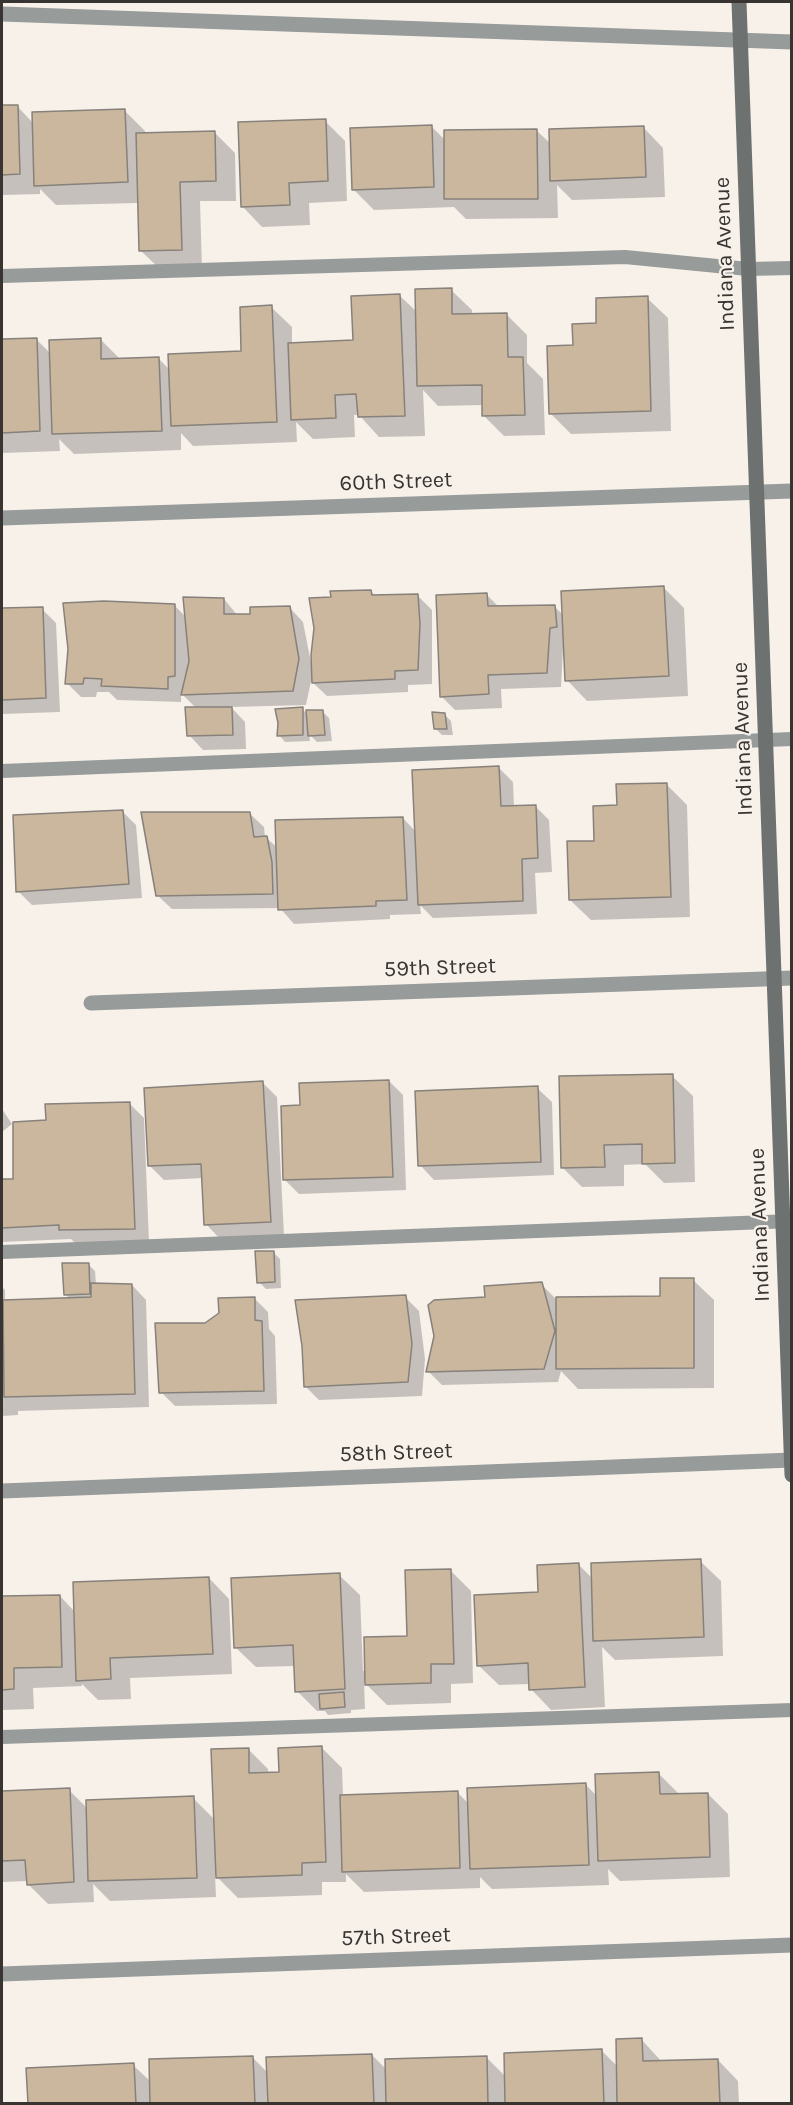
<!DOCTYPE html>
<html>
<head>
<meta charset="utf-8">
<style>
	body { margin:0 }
	#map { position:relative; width:793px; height:2105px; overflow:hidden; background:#f7f1ea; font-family:Karla,sans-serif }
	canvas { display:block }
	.frame { position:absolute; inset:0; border:3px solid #373432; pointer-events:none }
</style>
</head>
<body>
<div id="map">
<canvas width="793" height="2105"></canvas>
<div class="frame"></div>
</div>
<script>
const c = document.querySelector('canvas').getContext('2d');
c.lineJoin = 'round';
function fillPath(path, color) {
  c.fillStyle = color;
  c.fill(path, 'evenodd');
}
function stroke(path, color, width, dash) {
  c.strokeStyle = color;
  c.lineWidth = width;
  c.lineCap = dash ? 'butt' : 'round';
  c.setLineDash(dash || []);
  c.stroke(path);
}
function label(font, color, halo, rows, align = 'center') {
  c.font = font + ' Karla,sans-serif';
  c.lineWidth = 4.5;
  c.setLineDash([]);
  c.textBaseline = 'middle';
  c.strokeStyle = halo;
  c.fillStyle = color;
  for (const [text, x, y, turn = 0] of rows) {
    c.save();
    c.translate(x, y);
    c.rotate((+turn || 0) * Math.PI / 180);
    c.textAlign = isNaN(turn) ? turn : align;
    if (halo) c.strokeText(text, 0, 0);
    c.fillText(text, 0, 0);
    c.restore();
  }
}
fillPath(new Path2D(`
	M17,106l16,17 92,-12 20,20v4l70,-2 20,20 1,48h-36l2,69h-41l-21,-20 -1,-47 -83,2 -16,-16v5l-38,1v-88z
	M325,121l20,20 2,60 -38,2 1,22 -48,2 -20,-21z
	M431,126l14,14 92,-9 14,13 92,-17 20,21 2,49 -93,3 -15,-15 1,33 -92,1 -12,-12 -80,3 -20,-20z
	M451,290l21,20v5l34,-1 21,21v28l16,16 2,56 -41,1 -20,-20v-11l-46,1 -15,-16 2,46 -46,1 -20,-22h-5l1,22 -42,2 -17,-17 1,20 -104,4 -12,-13v17l-107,4 -15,-15 1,12 -58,2v-112l34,-2 15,15 49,-15 21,21 38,-1 12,12 72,-19 28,-45 21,20v17l63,-2 45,-46 17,16z
	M647,298l21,20 3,113 -100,3 -21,-21 24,-67 24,-22z
	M663,587l21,21 4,88 -101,5 -20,-21 -2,-31h-2l-2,38 -60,2 1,19 -47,2 -14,-14 46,-101 12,12h56l8,8z
	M371,592l5,5 42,-1 14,14v74l-24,1v7l-81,4 -16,-15 -5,24 -75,2 14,15 1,27 -43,1 -14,-15 7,-27 -15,-15v9l-64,-2 -8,-8h-12l-1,5h-15l-14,-14 107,-78 13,13 37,-19 14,17h14l37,-9 14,15 8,41h2l19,-65z
	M42,609l14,14 4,89 -58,2v-104z
	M302,709l6,6 14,-4 7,7 3,23 -15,1 -8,-8 1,7 -25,1 -6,-7z
	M444,714l7,7 2,14h-11l-7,-7z
	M499,768l14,14 1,25 21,-1 14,14 3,52 -17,1 2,41 -104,4 -13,-13 1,9 -31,1v4l-96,5 -14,-16 -108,1 -15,-14 92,-82 15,14 1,10 12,10 126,-29 13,14z
	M667,785l20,20 3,112 -99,3 -21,-20 26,-58 22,-35z
	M122,811l14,14 6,73 -110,7 -14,-14z
	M672,1076l21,20 2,86 -31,1 -19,-19 -21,1v21l-42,1 -20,-20z
	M389,1081l14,14 3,95 -107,4 -14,-14 16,-73z
	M263,1083l14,14 7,138 -64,4 -14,-15 -3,-46 -39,2 -14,-14z
	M537,1088l15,14 2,73 -120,5 -14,-15z
	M130,1104l14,14 5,124 -74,1 -4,-4 -69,3v-61h13l32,-59z
	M2,1109l10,15 -10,8z
	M273,1252l7,7 1,29 -15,1 -7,-7z
	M88,1264l7,7 1,13 36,1 14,15 3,107 -131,4v4l-16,1v-74l3,3 -1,-18h-2v-40l3,3v11l65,-2 -5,-5z
	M693,1280l21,20v88l-136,1 -17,-18 -3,11 -116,3 -14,-14 113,-87 15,15 105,-1z
	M405,1297l14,14 6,48 -3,37 -103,4 -14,-14 -2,-40z
	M254,1298l14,14 1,17 6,7 2,68 -102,2 -14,-14 44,-68z
	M700,1561l21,20 2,75 -108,4 -13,-13 3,60 -54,3 -20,-21 -1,-5 -31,1 -21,-20 62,-72 38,-29 15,15z
	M451,1571l20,20 2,92 -22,1v19l-64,2 -23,-23 1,27 -14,1v3l-23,2 -3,-4h-8l-20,-20 -2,-25 -39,1 -21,-20 104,-72 21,20 3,76h3l43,-34z
	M209,1578l20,21 3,75 -102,4 1,21 -33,1 -16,-16v2l-49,2 1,21 -32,1v-112l58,-2 15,16z
	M322,1748l20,20 1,28 114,-4 12,12 117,-19 12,12 60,-24 21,21h29l20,20 2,63 -110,4 -12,-12 1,16 -117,4 -12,-12v11l-116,4 -18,-18v8h-24v13l-84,3 -23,-23 1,22 -106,4 -17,-17 1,18 -46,2 -20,-20v-3l-26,1v-90l67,-2 18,18 106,-10 22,22 33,-71 20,20v5l12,-1z
	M642,2040l20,22 56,-2 20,21 1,23h-710l104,-39 18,17 101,-25 16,16 104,-18 15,15 99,-13 20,20 96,-26 16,16z`), '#0003');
const building = new Path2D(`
	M2,105h16l2,69 -18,1z
	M125,109l3,73 -94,4 -2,-74z
	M326,119l2,62 -39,2 1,22 -49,2 -3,-85z
	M432,125l2,62 -82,3 -2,-62z
	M644,126l2,51 -96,4 -1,-52z
	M537,129l1,70h-94v-69z
	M215,131l1,50 -36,1 2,68 -43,1 -3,-118z
	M452,288v26l55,-1 1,44h15l2,58 -43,1v-31l-65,1 -2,-97z
	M400,294l5,122 -47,1 -2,-23 -21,1 1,23 -45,2 -3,-77 65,-3 -2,-44z
	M648,296l3,115 -102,3 -2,-68 26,-1 -1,-21 24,-1v-25z
	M272,305l5,117 -106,4 -3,-72 73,-3 -1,-44z
	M37,338l3,93 -38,2v-94z
	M101,338v21l58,-2 3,74 -110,3 -3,-94z
	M664,586l5,90 -104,5 -4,-90z
	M371,590l1,5 46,-1 2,30 -2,46 -23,1v8l-83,4 -1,-28 3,-27 -5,-30 22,-1 -1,-6z
	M487,593l1,13 67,-1 2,22 -7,1 -3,45 -59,2 1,19 -49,3 -4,-102z
	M183,597l41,1v16h26v-7l40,-1 9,53 -6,32 -112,4 8,-34z
	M104,601l71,3v72l-7,1v12l-67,-3 1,-7 -18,-1 -1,6h-18l3,-35 -5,-46z
	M43,607l3,91 -44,2v-92z
	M185,707h47l1,28 -46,1z
	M303,707v28l-26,1 1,-13 -3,-14z
	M306,710h17l2,25 -17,1z
	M432,712l13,1 2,16h-13z
	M499,766l2,40 35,-1 2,53 -16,1 1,42 -105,4 -6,-135z
	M667,783l4,114 -102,3 -2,-59h27l-1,-35 24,-1 -1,-21z
	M123,810l6,74 -113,8 -3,-77z
	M141,812h109l4,25 13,-1 5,26 1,32 -117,2z
	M403,817l4,83 -31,1v5l-98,4 -3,-90z
	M673,1074l2,89 -33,1v-20l-38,1 1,22 -44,1 -2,-92z
	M389,1080l4,97 -110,3 -2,-74 19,-1 -1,-22z
	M263,1081l8,141 -67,3 -3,-61 -53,2 -4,-78z
	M538,1086l3,76 -123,4 -3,-75z
	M130,1102l5,127 -76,1v-5l-57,3v-49h11v-57l33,-2 -1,-16z
	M255,1251h19l1,31 -18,1z
	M62,1263h27l1,31 -26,1z
	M660,1278h34v90l-138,1v-72l104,-1z
	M542,1282l13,49 -11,38 -118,3 8,-36 -6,-31 6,-5 51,-3 -1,-11z
	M91,1283l41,1 3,110 -131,3 -1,-97 88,-3z
	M406,1295l6,49 -4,38 -104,5 -2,-41 -7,-46z
	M255,1297v23l7,1 2,70 -105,2 -4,-70h50l14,-10 -1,-15z
	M701,1559l3,78 -111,4 -2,-78z
	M579,1563l6,124 -56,3 -1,-27 -51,3 -3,-71 64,-3 -1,-27z
	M451,1569l3,95h-23v19l-66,2 -1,-48 43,-1 -2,-66z
	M340,1573l5,116 -50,3 -2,-47 -59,3 -3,-70z
	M209,1577l4,77 -103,4 1,21 -35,2 -3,-99z
	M60,1595l2,72 -48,1v21l-12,1v-94z
	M344,1692l1,15 -25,2 -1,-15z
	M322,1746l4,116 -24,1v12l-86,3 -5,-129 38,-1v25l30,-1 -1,-24z
	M659,1772l1,22 48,-1 2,64 -112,4 -3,-87z
	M586,1783l3,82 -119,4 -3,-81z
	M70,1788l4,94 -47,3 -2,-25 -23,1v-70z
	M458,1791l2,77 -118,4 -2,-77z
	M194,1796l3,82 -109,3 -2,-81z
	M642,2038l1,23 75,-2 2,45h-103l-1,-65z
	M602,2049l2,55h-99l-1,-51z
	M372,2054l2,50h-106l-2,-47z
	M253,2056l2,48h-105l-1,-45z
	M487,2056l1,48h-102l-1,-45z
	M134,2063l2,41h-108l-2,-36z`);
fillPath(building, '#cbb79d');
stroke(building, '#86817b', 1.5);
stroke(new Path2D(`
	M2,276l623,-19 123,12 44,-1
	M2,771l790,-32
	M2,1252l790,-31
	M2,1737l790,-27`), '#979b9a', 14);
stroke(new Path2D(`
	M2,14l790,28
	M2,518l790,-27
	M91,1003l701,-25
	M2,1974l790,-29`), '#979b9a', 15);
stroke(new Path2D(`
	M2,1491l790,-31`), '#979b9a', 15);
stroke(new Path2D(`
	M739,2l53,1473`), '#6d7270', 15);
label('22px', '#373432', '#f7f1ea', [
	["Indiana Avenue",725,254,-92],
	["60th Street",396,482,-2],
	["Indiana Avenue",743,739,-92],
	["59th Street",440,968,-2],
	["Indiana Avenue",760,1225,-92],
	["58th Street",396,1453,-2],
	["57th Street",396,1937,-2]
]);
</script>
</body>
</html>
